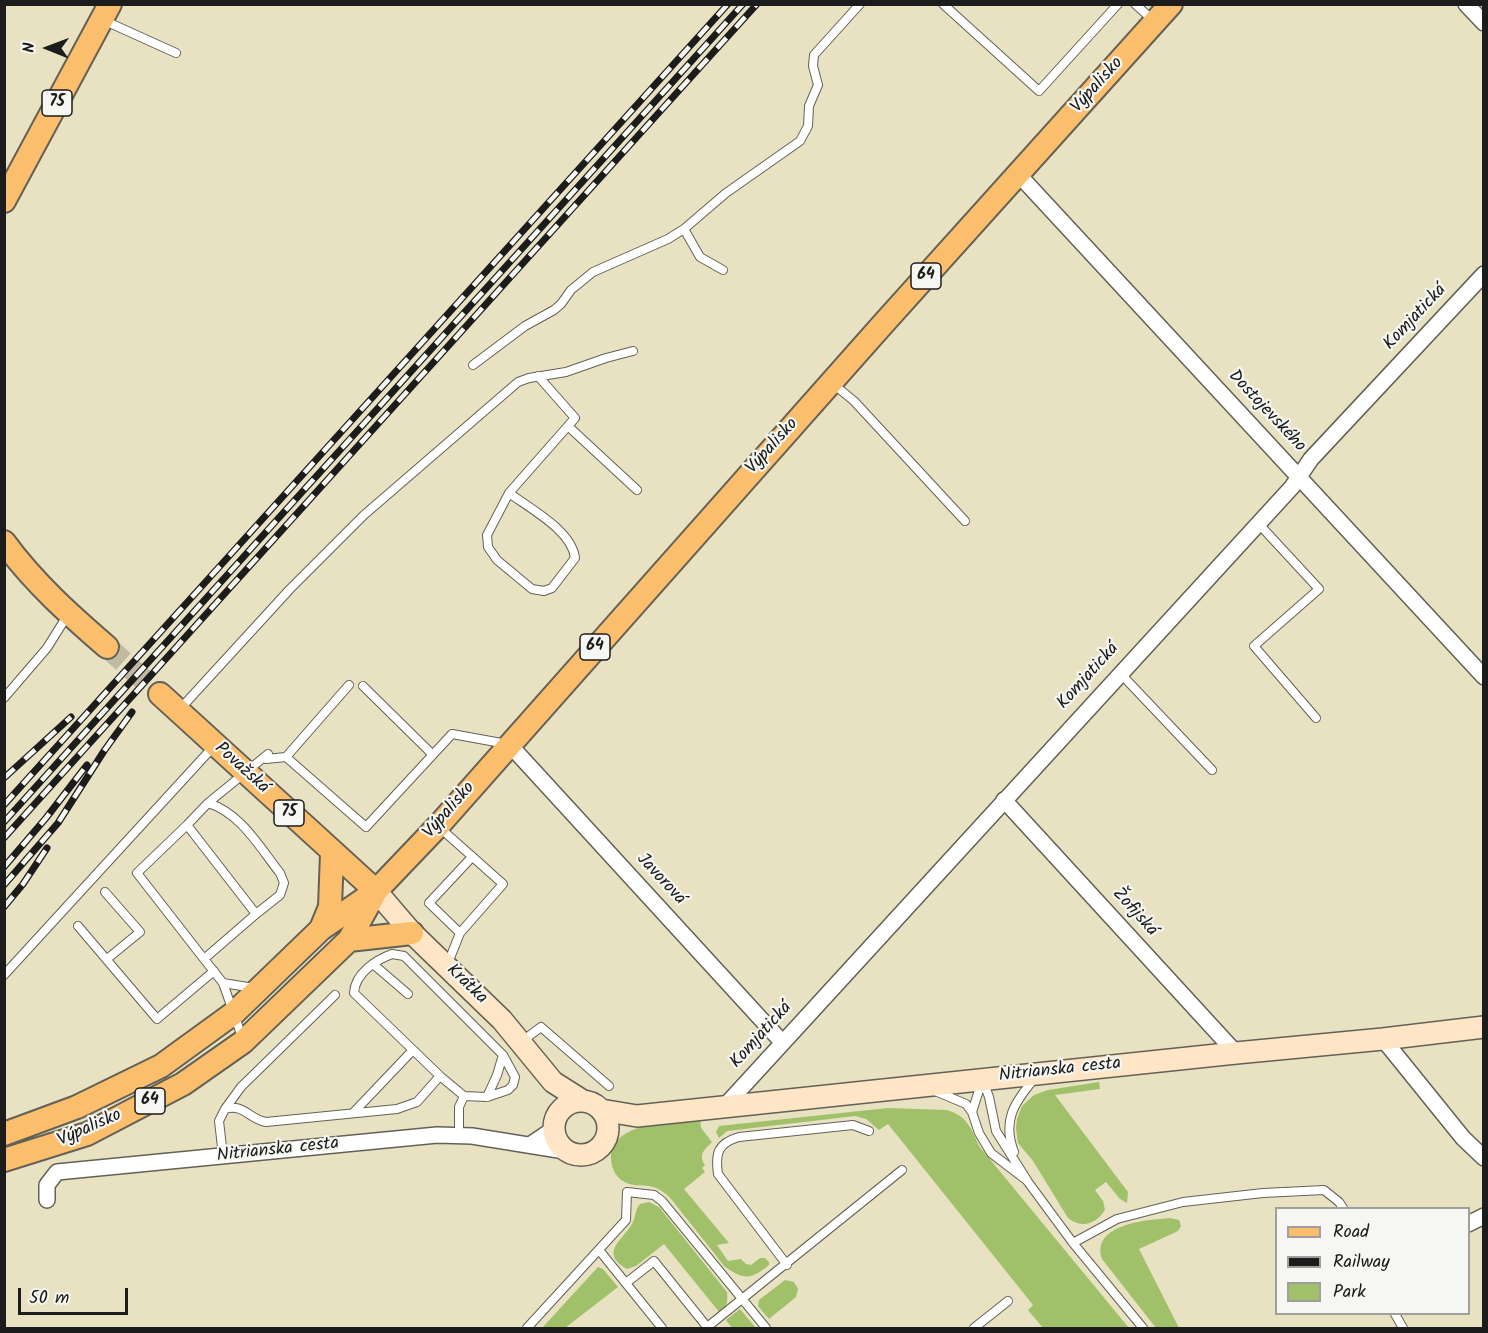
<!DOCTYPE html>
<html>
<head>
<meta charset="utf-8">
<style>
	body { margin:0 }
	#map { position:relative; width:1488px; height:1333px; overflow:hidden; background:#e8e2c2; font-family:Kalam,sans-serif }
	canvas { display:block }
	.frame { position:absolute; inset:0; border:6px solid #1c1c1c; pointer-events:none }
	.legend { position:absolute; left:1275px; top:1207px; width:195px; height:108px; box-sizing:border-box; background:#f6f6f2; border:2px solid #9f9f9c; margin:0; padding:8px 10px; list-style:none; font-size:18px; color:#1c1c1c }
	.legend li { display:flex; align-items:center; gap:12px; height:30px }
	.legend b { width:30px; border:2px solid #9f9f9c }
	.north { position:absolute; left:18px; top:18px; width:60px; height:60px; -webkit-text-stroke:4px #f6f6f2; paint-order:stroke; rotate:271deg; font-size:16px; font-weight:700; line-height:24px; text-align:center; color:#1c1c1c }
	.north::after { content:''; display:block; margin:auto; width:21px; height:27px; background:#1c1c1c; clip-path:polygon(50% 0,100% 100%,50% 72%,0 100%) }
	.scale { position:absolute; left:18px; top:1288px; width:110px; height:27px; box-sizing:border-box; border:3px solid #1c1c1c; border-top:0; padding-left:8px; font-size:18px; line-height:21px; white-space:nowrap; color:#1c1c1c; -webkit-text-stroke:4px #f6f6f2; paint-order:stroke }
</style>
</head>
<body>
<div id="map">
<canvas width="1488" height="1333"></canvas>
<div class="frame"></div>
<ul class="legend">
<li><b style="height:8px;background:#fabe6d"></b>Road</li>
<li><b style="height:8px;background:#1c1c1c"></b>Railway</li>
<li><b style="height:16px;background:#a0c069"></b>Park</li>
</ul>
<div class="north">N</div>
<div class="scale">50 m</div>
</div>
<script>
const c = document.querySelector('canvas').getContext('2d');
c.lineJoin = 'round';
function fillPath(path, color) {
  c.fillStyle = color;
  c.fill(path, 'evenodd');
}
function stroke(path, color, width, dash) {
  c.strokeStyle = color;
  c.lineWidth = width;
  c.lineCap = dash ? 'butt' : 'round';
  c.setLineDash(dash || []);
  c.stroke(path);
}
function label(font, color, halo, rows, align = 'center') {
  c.font = font + ' Kalam,sans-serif';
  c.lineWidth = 4.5;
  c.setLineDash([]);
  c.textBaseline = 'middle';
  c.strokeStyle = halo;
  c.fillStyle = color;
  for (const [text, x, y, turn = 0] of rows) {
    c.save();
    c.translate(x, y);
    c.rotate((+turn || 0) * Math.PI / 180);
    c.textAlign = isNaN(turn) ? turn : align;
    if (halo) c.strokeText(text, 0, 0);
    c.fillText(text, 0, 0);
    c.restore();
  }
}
fillPath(new Path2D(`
	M1099,1082l1,7 -45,6 73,97 -1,11 -7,-4 -14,-17 -11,8 8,11 2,9c-9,14 -23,19 -37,8l-35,-57 -15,-18 -2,-15 1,-9 5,-13 12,-11 14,-5z
	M888,1108l58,2c21,5 25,18 33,36l150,182h-86l-15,-18 5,-5 -145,-181 -9,6 -13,-11 -11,-3 -128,15 -8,7 -3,-6 3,-6z
	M700,1116l1,12 11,14c-8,8 -14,13 -7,23l-3,3 3,4 -21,17 45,54 -12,2 11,16 13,-2 5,5 5,1 9,-7h5l4,4v3c-18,15 -26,15 -45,1 -12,-16 -25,-32 -37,-47 -7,-8 -13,-18 -21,-25 -17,-14 -30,-4 -43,-13 -8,-4 -12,-15 -12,-23 -2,-35 65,-38 89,-42z
	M649,1202l10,5 68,85c1,10 0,14 -7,21l-56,-69 -28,22 -9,3c-29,-17 -3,-29 6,-47 3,-7 2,-12 7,-18z
	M1170,1218l9,2 2,6 -3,5 -39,18 40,79h-23l-54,-69c-11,-35 44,-39 68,-41z
	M598,1267l5,2 15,18 -53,41h-23z
	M785,1280l9,2 4,7 -2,8 -27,22 -11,-13 1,-6z
	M740,1309l16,19h-24l-6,-8z`), '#a0c069');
stroke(new Path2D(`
	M107,647l53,47`), '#bfbaa1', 22, [22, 11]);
const lane = new Path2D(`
	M943,4l96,87 79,-87
	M1135,4l19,17
	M103,20l73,33
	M684,229l16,28 23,13
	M473,365l52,-39 29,-16 7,-6 10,-14 22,-18 75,-33 16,-10 42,-36 74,-52 8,-15 1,-20 9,-21 -5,-19 1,-11 46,-51
	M832,383l22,18 111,120
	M569,427l68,63
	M509,493c22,16 63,38 66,65l-23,30 -8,3 -12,-2 -35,-29 -9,-13 -1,-12 22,-42 66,-75 -37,-42
	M1257,522l62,67 -65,57 62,72
	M1120,673l92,97
	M363,686l69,68
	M4,698l43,-50 20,-32
	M181,708l109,-119 74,-74 154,-133 11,-4 37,-6 40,-14 27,-7
	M267,756l-1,3 20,-2 80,70 86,-93 55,10
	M286,757l63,-72
	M208,803c33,10 52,45 72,70l4,10 -4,12 -24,19
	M187,825l-50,48 67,86
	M439,827l64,57 -43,49 -12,30
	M105,892l35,40 -33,27
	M78,926l79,93 57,-48
	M460,933l-31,-30 43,-46
	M392,954l12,2 99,99 12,22 -2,8 -5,5 -21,7 -23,-1 -24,-20 -86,-83c1,-20 22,-33 38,-39z
	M373,964l35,30
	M4,975l210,-229
	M223,983l31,5
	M242,1037l-19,-54 -19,-24 52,-45 -69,-89 21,-22 60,-49
	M521,1042l20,-15 68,59
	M983,1081l6,16 7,34 32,51 45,61 70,85
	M935,1091l31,13 6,8 7,21 12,20 34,26
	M487,1097l10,-22 6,-20
	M225,1109l16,-22 94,-92
	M972,1112l10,-31
	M353,1113l60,-63
	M459,1135v-28l5,-11
	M1014,1152c-12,-31 0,-49 20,-73
	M223,1156l-4,-35 6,-12c18,-6 24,10 41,13l131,-13 20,-7 23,-26
	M1073,1243l44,-24 66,-17 80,-9 61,-3 15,12 4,6
	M599,1250l63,78
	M787,1265l-69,-91c-3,-21 0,-31 21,-37l114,-12 16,6
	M626,1283l28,-22 54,67
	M1395,1314l8,14
	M527,1328l99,-108 1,-28 27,3 8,6 104,127
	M706,1328l196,-158
	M974,1328l34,-27`);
const street = new Path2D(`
	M1466,4l18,19
	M1019,175l465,502
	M509,744l273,298
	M1004,800l232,253
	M1383,1039l80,99 21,20
	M724,1107l568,-620 19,-28 173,-185
	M530,1145l25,-17
	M47,1200v-15l10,-13 380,-37 35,1 99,16
	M1468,1224l16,-8`);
const secondary = new Path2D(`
	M376,891l36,42 90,87 51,62 30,19
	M554 1128a27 27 0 1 1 54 0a27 27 0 1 1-54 0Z
	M601,1110l36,6 599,-63 147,-14 101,-12`);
const primary = new Path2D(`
	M4,201l106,-197
	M4,542c29,40 66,73 103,105
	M160,694l216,197
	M321,929l9,-22 2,-54
	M349,940l63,-7
	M4,1134l73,-27 84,-41 73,-53 87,-84 55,-38 62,-65 445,-502 288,-320
	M4,1160l83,-26 96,-50 60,-42 106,-102 25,-45`);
stroke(lane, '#636156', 10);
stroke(street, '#636156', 18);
stroke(secondary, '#636156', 24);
stroke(primary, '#636156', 26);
stroke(lane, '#fff', 8);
stroke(street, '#fff', 15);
stroke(secondary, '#fde5c5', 21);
stroke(primary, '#fabe6d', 22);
const rail = new Path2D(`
	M4,778l67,-61
	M4,805l724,-801
	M4,822l739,-818
	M4,838l753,-834
	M4,867l42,-49 41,-53
	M4,885l54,-62 46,-72 28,-39
	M4,907l19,-23 24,-36`);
stroke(rail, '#1c1c1c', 7);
stroke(rail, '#f6f6f2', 4.5, [14]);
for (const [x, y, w] of [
	[57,103,30],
	[926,276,30],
	[595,647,30],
	[289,813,30],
	[150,1101,30]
]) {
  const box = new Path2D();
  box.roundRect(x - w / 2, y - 13, w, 26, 4.5);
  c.fillStyle = '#f6f6f2';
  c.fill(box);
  stroke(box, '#1c1c1c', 1.5);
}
label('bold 16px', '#1c1c1c', null, [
	["75",57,103],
	["64",926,276],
	["64",595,647],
	["75",289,813],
	["64",150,1101]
]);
label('18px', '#1c1c1c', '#f6f6f2', [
	["Výpalisko",1098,86,-48],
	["Komjatická",1416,318,-47],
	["Dostojevského",1266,412,47],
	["Výpalisko",773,447,-48],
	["Komjatická",1089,677,-48],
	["Považská",241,769,42],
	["Výpalisko",450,811,-49],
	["Javorová",660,880,47],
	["Žofijská",1134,913,48],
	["Krátka",466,985,44],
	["Komjatická",762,1036,-48],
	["Nitrianska cesta",1060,1071,-6],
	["Výpalisko",90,1129,-24],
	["Nitrianska cesta",278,1151,-6]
]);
</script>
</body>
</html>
